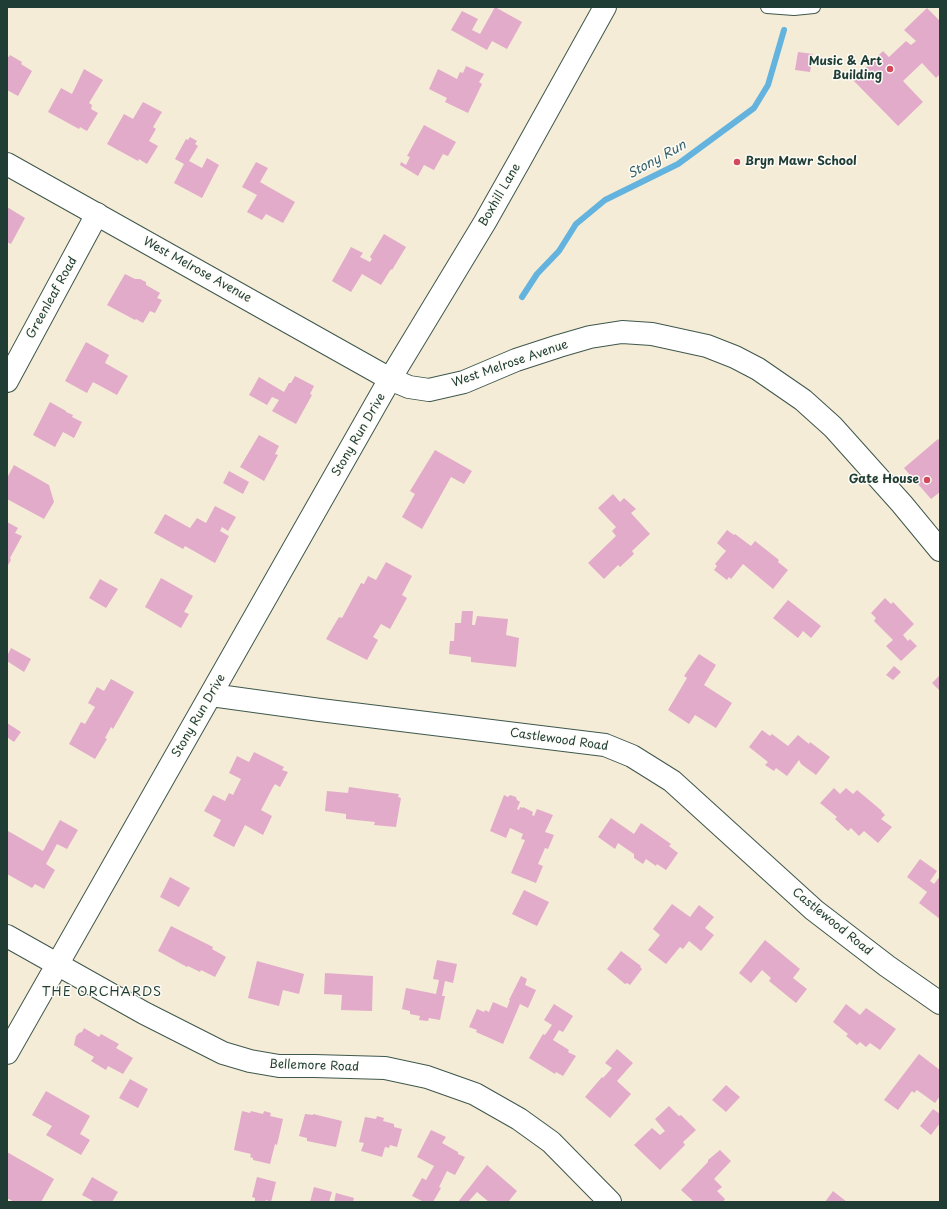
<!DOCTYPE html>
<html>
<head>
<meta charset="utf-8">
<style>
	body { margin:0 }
	#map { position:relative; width:947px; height:1209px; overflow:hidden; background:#f4ecd6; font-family:"Playpen Sans",sans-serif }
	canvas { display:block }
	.frame { position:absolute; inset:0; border:8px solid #1f3d34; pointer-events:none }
</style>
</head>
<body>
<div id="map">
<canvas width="947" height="1209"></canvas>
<div class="frame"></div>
</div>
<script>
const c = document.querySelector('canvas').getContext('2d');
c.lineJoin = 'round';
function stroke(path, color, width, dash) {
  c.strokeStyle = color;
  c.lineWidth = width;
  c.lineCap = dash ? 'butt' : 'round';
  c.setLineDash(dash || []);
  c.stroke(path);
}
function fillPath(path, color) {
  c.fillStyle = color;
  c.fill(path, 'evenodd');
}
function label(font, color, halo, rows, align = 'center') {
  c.font = font + ' "Playpen Sans",sans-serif';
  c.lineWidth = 3;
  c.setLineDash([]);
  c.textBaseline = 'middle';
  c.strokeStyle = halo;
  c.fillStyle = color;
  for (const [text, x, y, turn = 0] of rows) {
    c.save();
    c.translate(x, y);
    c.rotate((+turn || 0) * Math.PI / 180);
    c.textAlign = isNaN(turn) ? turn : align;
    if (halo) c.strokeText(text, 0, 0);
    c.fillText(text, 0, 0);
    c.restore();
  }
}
stroke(new Path2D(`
	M522,297l15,-23 22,-23 17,-27 29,-24 73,-36 76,-56 14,-23 16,-55`), '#64b3de', 6);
fillPath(new Path2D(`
	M495,7l27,15 -15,27 -15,-8 -5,9 -36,-20 11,-19 16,8 -6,11 8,4z
	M927,8l13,13v53l-4,4 -14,-15 -19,18 20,21 -25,24 -45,-46 30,-29 6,6 17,-16 5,4 5,-4 -12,-11z
	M798,52l15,2 -3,18 -15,-2z
	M10,55l12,7 -1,2 11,7 -14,25 -11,-6v-34l2,1z
	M466,66l18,8 -5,8 3,2 -14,29 -23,-11 2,-4 -18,-9 9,-20 19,10 3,-7 3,1z
	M84,69l19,11 -14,23 3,2 -1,4 7,4 -11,18 -7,-4 -1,2 -31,-17 13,-24 11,6z
	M143,102l19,10 -9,15 3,2 -7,12 9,5 -11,18 -8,-5 -1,2 -31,-17 17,-30 9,5z
	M424,125l32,17 -8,14 -5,-2 -9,16 -10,-5 -6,11 -18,-11 1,-3 5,3 4,-8 -3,-1z
	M190,137l7,4 -2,3 3,2 -9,15 13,7 5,-10 12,7 -17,33 -28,-15 10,-19 -9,-5 11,-20 2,1z
	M256,162l12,6 -8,14 35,20 -12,21 -17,-9 -4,6 -15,-8 10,-17 -15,-8z
	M7,207l18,11 -14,26 -4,-2z
	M384,234l22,13 -14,23 -1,-1 -10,16 -19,-11 -11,18 -19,-11 19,-34 12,6 -3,4 10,5 2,-3 -2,-2z
	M125,274l10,5h5l6,3v3l14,8 -3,5 5,2 -7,13 -5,-2 -7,12 -7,-4 -1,1 -28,-15z
	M86,342l23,13 -4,8 23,13 -11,19 -24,-13 -6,11 -22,-12z
	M295,376l19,10 -4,8 2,1 -16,29 -24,-13 7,-11 -7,-3 -5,8 -18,-10 10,-18 25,15 5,-9h2z
	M50,402l16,9v1l7,3 -1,2 10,5 -8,16 -11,-6 -8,15 -22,-12z
	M259,435l20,11 -4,8 3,1 -14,26 -24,-14z
	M938,439l2,2v51l-9,7 -27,-31z
	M435,450l37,21 -8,13 -13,-7 -29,52 -20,-12 13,-23 -5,-3z
	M14,465l35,20 5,17 -10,17 -37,-20v-21z
	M229,471l20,11 -6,12 -20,-11z
	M613,494l7,8 4,-4 12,11 -5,4 19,21 -18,17 2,3 -14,13 -2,-2 -14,14 -16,-16 28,-27 -4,-5 4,-4 -18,-19z
	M215,506l21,11 -8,14 -6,-4 -2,4 9,5 -14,27 -30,-17 -2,3 -29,-16 11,-19 25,14 7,-10 9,5z
	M7,522l11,6 -3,5 7,3 -12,22 1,2 -4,7z
	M727,530l7,5 1,-1 16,12 4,-5 24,19 -1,2 10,8 -15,19 -30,-25 -12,15 -2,-2 -2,3 -13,-10 3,-4 -2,-2 11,-13 -9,-8z
	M386,562l26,14 -10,19 5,3 -17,31 -9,-5 -8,13 5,3 -11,20 -41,-21 13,-22 3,1 19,-35 3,1 4,-8 8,4z
	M161,578l32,18 -9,16 5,2 -8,14 -36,-21z
	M100,579l18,10 -12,19 -17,-10z
	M885,598l6,6 2,-2 21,22 -11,11 5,6 2,-2 7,7 -16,15 -15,-15 7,-6 -19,-19 2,-3 -5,-5z
	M788,600l33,26 -10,12 -8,-7 -5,7 -25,-20z
	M462,611h11l-1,14h3l2,-9 31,3 -2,16 13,3 -3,29 -45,-5v-5l-22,-3 1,-13h4l1,-18h6z
	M11,648l20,11 -7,13 -17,-11v-5z
	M699,654l17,11 -12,20 28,18 -16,25 -21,-13 -6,9 -21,-14 19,-32 -3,-2z
	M894,666l7,6 -8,8 -7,-5z
	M940,675v16l-8,-8z
	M111,679l23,13 -21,37 -2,-2 -6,11 2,1 -12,20 -26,-15 12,-22 4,2 10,-17 -7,-4 9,-16 7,4z
	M7,723l14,9 -7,10 -7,-5z
	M762,730l8,6 2,-2 16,12 10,-11 11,9 1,-2 20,15 -14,18 -15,-11 -2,-4 -12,16 -11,-8 -2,3 -9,-6 3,-3 -19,-15z
	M254,752l30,15 -2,3 6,2 -8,15 -5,-3 -2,3 -12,23 11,6 -9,19 -18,-10 -11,22 -21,-11 8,-16 -17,-9 9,-16 12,6 4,-8 4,2 8,-16 -12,-6 8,-17 12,6z
	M349,787l50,7 -1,3 3,1 -5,29 -22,-2 1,-3 -29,-3v-5l-21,-3 2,-20 21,2z
	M834,788l6,6 6,-6 7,6 4,-4 25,21h-1l4,4 -4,4 11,8 -14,16 -14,-12 -5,5 -8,-8 -3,3 -13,-12 2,-2 -17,-14z
	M504,795l4,2 2,-2 6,2 1,3 3,2 -3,7 2,1 1,-3 3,1v-1l10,5 -1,3 2,1 3,-7 16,6 -8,17 9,3 -6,14 -3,-1 -7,16 5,2 -7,17 -25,-10 14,-33 -4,-1 2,-5 -13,-6 -4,10 -16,-7z
	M611,818l23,16 7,-11 30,21 -2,2 9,7 -12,17 -9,-6 -1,2 -10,-7 -3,5 -9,-6v-4l-16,-11 -3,6 -17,-12z
	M60,820l18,10 -11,19 -10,-5 -11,20 9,6 -11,19 -9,-5 -3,4 -25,-14v-40l1,-3 35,20z
	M920,859l17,12 -7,10 4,3 6,-8v43l-21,-16 8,-11 -20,-15z
	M170,877l20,11 -11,19 -19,-10z
	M524,890l25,12 -12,24 -25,-12z
	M672,904l18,13 9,-12 15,12 -9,11 9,7 -13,16 -12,-10 -6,8 -3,-2 -14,17 -18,-14 12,-15 -7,-6z
	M171,926l42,21 -1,2 14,8 -11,20 -14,-7 -1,2 -12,-6 -1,1 -29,-16z
	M765,940l35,29 -7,9 14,11 -11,14 -27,-22 2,-3 -9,-8 -11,13 -12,-10z
	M621,951l20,15 -1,1 2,2 -12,16 -3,-2 -2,1 -18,-15z
	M437,960l20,4 -4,19 -8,-2 -3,15h3l-5,24 -11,-2 -1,3 -9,-1 1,-4 -10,-2v-3l-8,-2 4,-21 30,6 3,-14 -6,-1z
	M257,961l47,13 -5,20 -16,-4 -4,16 -31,-8z
	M325,973l48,3 -1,35 -31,-1 1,-15 -18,-1z
	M521,976l6,3 -2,6 11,5 -8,18 -8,-4 -17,40 -27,-12 1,-2 -8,-3 8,-18 7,3 1,-2 4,2 4,-10 14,6 3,-8h-1z
	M554,1004l19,12 -10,16 -4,-2 -6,10 16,10 -1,2 8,4 -13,20 -7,-4 -1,2 -26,-16 14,-24 2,1 7,-10 -8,-5z
	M846,1004l14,11 6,-7 30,21 -16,21 -10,-7 -4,4 -6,-5 -3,3 -11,-9 2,-2 -15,-12z
	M84,1028l15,9 2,-3 18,10 -3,4 17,10 -10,16 -15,-8 -2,4 -15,-9 3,-4 -20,-12 2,-9 3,-3 3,-1z
	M617,1049l16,14 -16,18 14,13 -21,24 -25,-21 17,-20 1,1 9,-10 -7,-5z
	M919,1054l21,16v26l-5,7 -18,-13 -3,3 -2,-2 -14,19 -14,-10z
	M130,1079l18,10 -10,19 -19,-10z
	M726,1085l14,12 -14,15 -14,-12z
	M46,1091l44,25 -10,18 10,6 -9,15 -35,-20 6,-9 -20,-11z
	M669,1106l10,10 2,-1 15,15 -13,12 2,3 -25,25 -26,-25 18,-17 8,7 5,-4 -10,-12z
	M933,1109l7,5v9l-9,12 -11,-9z
	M242,1111l8,2 1,-2 12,3 1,-3 7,2 -1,3 13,3 -6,26 -2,-1 -5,20 -17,-4v-2l-3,-1 1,-3 -17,-4z
	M305,1114l8,1v-1l29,7 -6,26 -29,-6v-3l-8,-2z
	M377,1116l7,2 -1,3 11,3v3l8,2 -5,18 -7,-2 -1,3 -4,-1 -3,10 -21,-6 3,-8 -5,-1 6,-25 11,2z
	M431,1130l15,7 -4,6 16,9v2l7,3 -10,18 -8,-4 -8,16 2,1 -8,14h-9l-12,-6 10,-18 4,2 8,-14 -17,-9z
	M720,1150l11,11 -17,18 8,8 -5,4 8,8 -2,3h-32l2,-1 -12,-11 27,-28v-2z
	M7,1152l47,27 -13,23h-27l-7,-4z
	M487,1165l30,26 -9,11h-19l-12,-10 -9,10h-10z
	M92,1177l26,15 -6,10h-17l-13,-7z
	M257,1177l19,5 -5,20 -5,-2 -1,2 -10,-1v-3l-3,-1z
	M314,1187l18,5 -3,10h-19z
	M833,1191l14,11h-22z
	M336,1193l18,5 -1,4h-19z`), '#e2abca');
const lane = new Path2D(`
	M767,7l27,2 20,-2`);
const street = new Path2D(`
	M390,379l19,8 20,3 35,-8 52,-22 43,-14 31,-9 32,-5 30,2 55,12 28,11 23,12 45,31 30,27 69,77 38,46
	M7,381l90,-167
	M211,695l109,15 285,35 27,11 40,25 142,129 73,56 53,37
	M7,936l137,77 79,40 27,8 29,5h35l71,2 42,9 48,17 44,25 32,23 59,60
	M7,1053l383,-674 95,-157 35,-62 85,-153`);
const secondary = new Path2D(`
	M7,164l383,215`);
stroke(lane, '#3f574c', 14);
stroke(street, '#3f574c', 24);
stroke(secondary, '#3f574c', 24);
stroke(lane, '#fff', 12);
stroke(street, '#fff', 22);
stroke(secondary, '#fff', 22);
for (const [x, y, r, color] of [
	[890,69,4,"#d1495b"],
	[737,162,4,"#d1495b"],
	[927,480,4,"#d1495b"]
]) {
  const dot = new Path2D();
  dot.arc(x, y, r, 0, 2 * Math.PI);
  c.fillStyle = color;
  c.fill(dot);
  stroke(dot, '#fdfcf7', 1.5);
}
label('bold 12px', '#1f3d34', '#fdfcf7', [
	["Music & Art",882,62],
	["Building",882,76],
	["Bryn Mawr School",745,162,"left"],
	["Gate House",919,480]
], 'right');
label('12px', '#1f3d34', '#fdfcf7', [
	["Boxhill Lane",500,195,-60],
	["West Melrose Avenue",197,270,29],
	["Greenleaf Road",52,298,-61],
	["West Melrose Avenue",510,364,-19],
	["Stony Run Drive",359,435,-60],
	["Stony Run Drive",199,716,-60],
	["Castlewood Road",559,740,8],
	["Castlewood Road",832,922,39],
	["Bellemore Road",314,1066,2]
]);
label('italic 13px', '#346067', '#fdfcf7', [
	["Stony Run",657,160,-29]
]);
c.letterSpacing = '1px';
label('13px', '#1f3d34', '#fdfcf7', [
	["THE ORCHARDS",102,992]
]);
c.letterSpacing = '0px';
</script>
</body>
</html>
